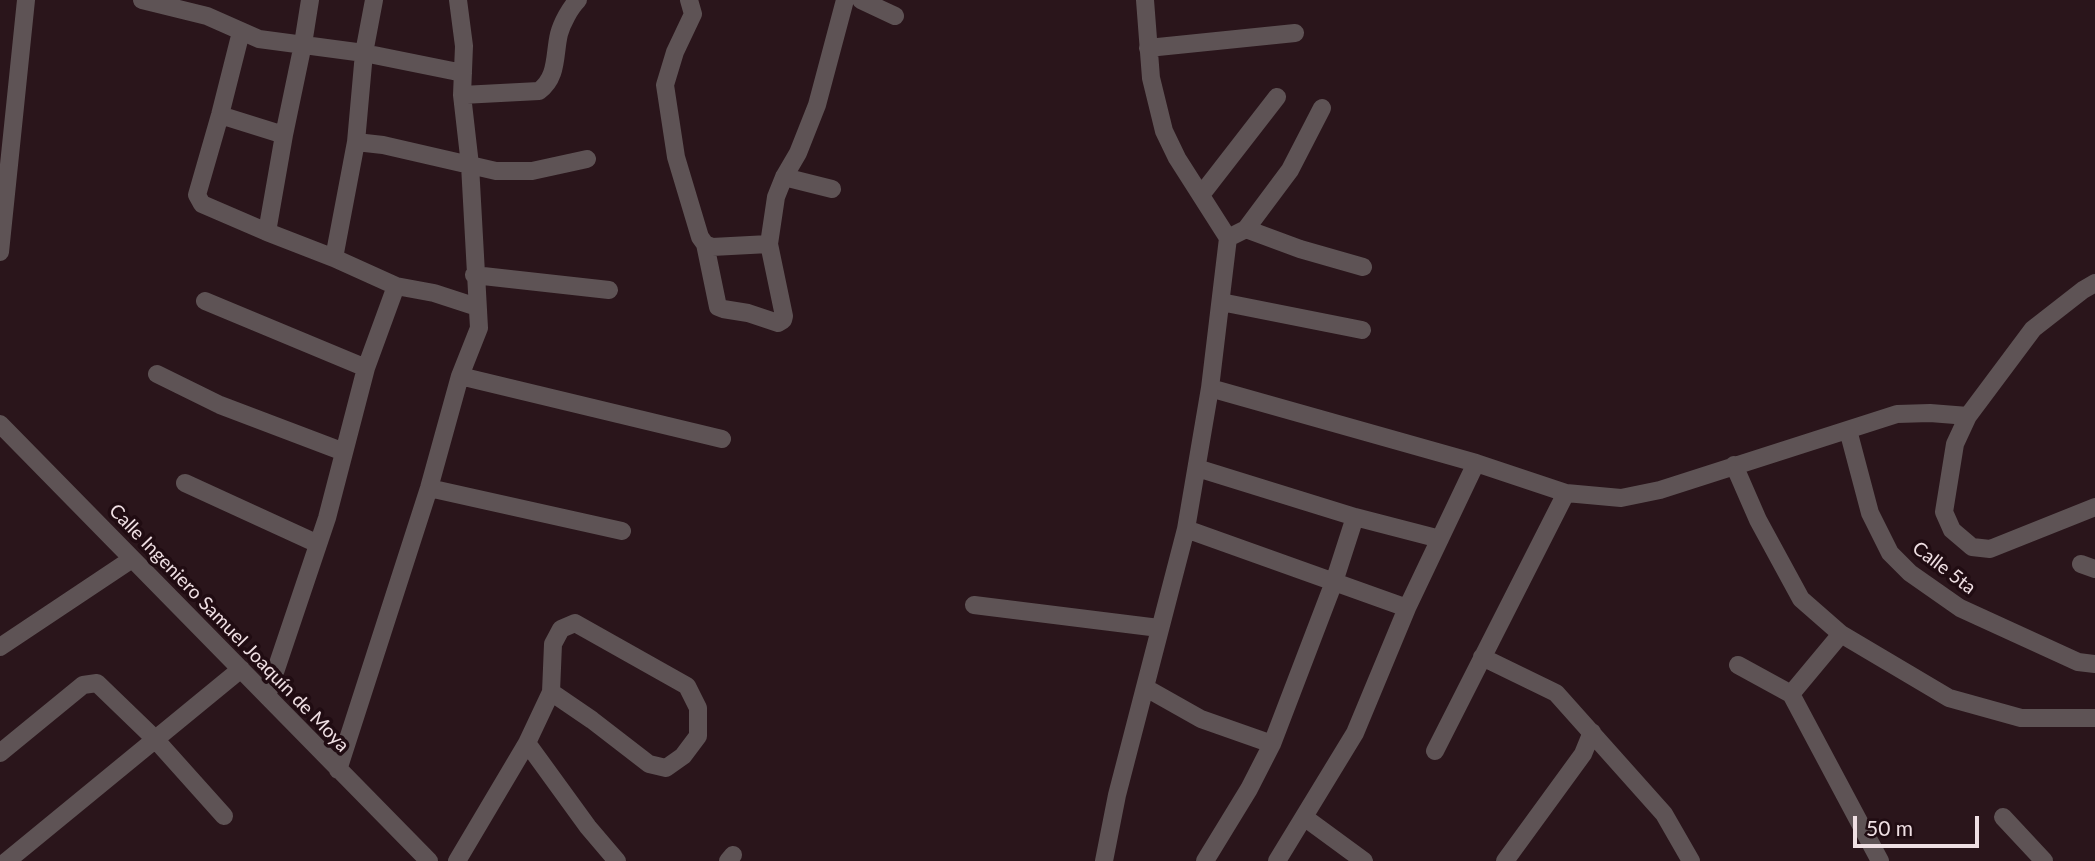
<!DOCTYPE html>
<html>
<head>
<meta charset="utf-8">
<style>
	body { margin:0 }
	#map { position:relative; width:2095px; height:861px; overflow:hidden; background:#2a151b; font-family:Lato,sans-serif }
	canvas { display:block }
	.scale { position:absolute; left:1853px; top:816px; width:126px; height:32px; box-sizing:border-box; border:4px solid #efdfe3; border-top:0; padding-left:9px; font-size:21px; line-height:24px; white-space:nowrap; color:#efdfe3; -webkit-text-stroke:5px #200c12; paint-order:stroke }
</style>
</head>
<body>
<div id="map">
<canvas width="2095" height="861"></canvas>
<div class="scale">50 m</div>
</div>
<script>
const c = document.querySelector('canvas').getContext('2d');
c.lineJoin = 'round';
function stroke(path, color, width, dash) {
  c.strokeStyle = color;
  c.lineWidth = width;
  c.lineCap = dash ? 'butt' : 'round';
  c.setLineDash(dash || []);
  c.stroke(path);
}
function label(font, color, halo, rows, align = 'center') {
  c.font = font + ' Lato,sans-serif';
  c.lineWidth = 7;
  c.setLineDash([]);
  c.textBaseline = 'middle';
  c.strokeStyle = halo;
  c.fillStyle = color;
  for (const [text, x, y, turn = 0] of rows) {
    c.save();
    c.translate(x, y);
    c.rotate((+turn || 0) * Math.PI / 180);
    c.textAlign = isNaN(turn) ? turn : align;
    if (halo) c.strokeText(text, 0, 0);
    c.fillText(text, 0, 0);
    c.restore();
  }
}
stroke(new Path2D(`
	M142,0l65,16 52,23 105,14 99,20
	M374,0l-10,53 -8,89 27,3 113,26h36l55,-12
	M689,0l4,14 -18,38 -10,33 11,72 24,80 5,7 7,3 57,-3
	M861,0l34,16
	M241,32l-21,83 -23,80 5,9 65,28 67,26 62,28 38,7 43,14
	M1148,48l147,-15
	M462,95l77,-4c19,-14 15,-36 20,-57 3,-11 11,-26 19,-34
	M220,115l64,20
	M784,177l48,12
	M1201,195l76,-98
	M1246,229l44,-59 32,-62
	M267,232l17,-97 19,-91 7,-44
	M1228,238l18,-9 54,20 63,18
	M705,244l13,63 5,2 25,4 30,10 5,-3 1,-4 -15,-72 7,-47 8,-20 14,-24 19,-48 28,-105
	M0,252l26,-252
	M334,258l22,-116
	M474,275l135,15
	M2095,283l-12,7 -50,39 -65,87 -13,28 -11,68 8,18 20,17 18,2 105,-42
	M205,301l161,67
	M1221,302l141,28
	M157,374l63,31 124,47
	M460,376l262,63
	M1210,388l266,75 90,30 55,5 39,-8 237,-76 33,-1 38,3
	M0,424l429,437
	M1848,430l22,83 20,40 20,20 50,35 118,54 17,2
	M1734,465l24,55 43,79 40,35 108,64 72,20h74
	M1197,468l158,49 85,22
	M185,483l133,61
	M429,488l193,43
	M1186,529l221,79
	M2081,564l14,5
	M974,605l185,23
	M0,647l132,-88
	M1482,657l74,36 108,121 27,47
	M1738,665l53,29 89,167
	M1146,688l55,31 71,25
	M1791,694l50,-60
	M267,696l60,-178 39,-150 30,-82
	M527,743l61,84 29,34
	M1435,751l131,-258
	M0,753l83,-68 14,-2 58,56 69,77
	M338,770l91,-282 31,-112 19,-48 -9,-163 -8,-70 2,-49 -6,-46
	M1304,817l60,44
	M2003,817l41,44
	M7,861l234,-192
	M457,861l70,-118 24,-51 2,-48 8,-15 14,-6 112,63 11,22v28l-15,20 -17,12 -17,-4 -57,-44 -41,-28
	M728,861l5,-6
	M1104,861l13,-66 69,-266 24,-141 18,-150 -51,-80 -13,-27 -13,-53 -6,-78
	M1205,861l44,-72 23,-45 62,-162 21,-65
	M1277,861l78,-128 52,-125 69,-145
	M1505,861l78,-107 9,-22`), '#5e5355', 18);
label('19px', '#efdfe3', '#200c12', [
	["Calle 5ta",1944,568,37],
	["Calle Ingeniero Samuel Joaquín de Moya",229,628,46]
]);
</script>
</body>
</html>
